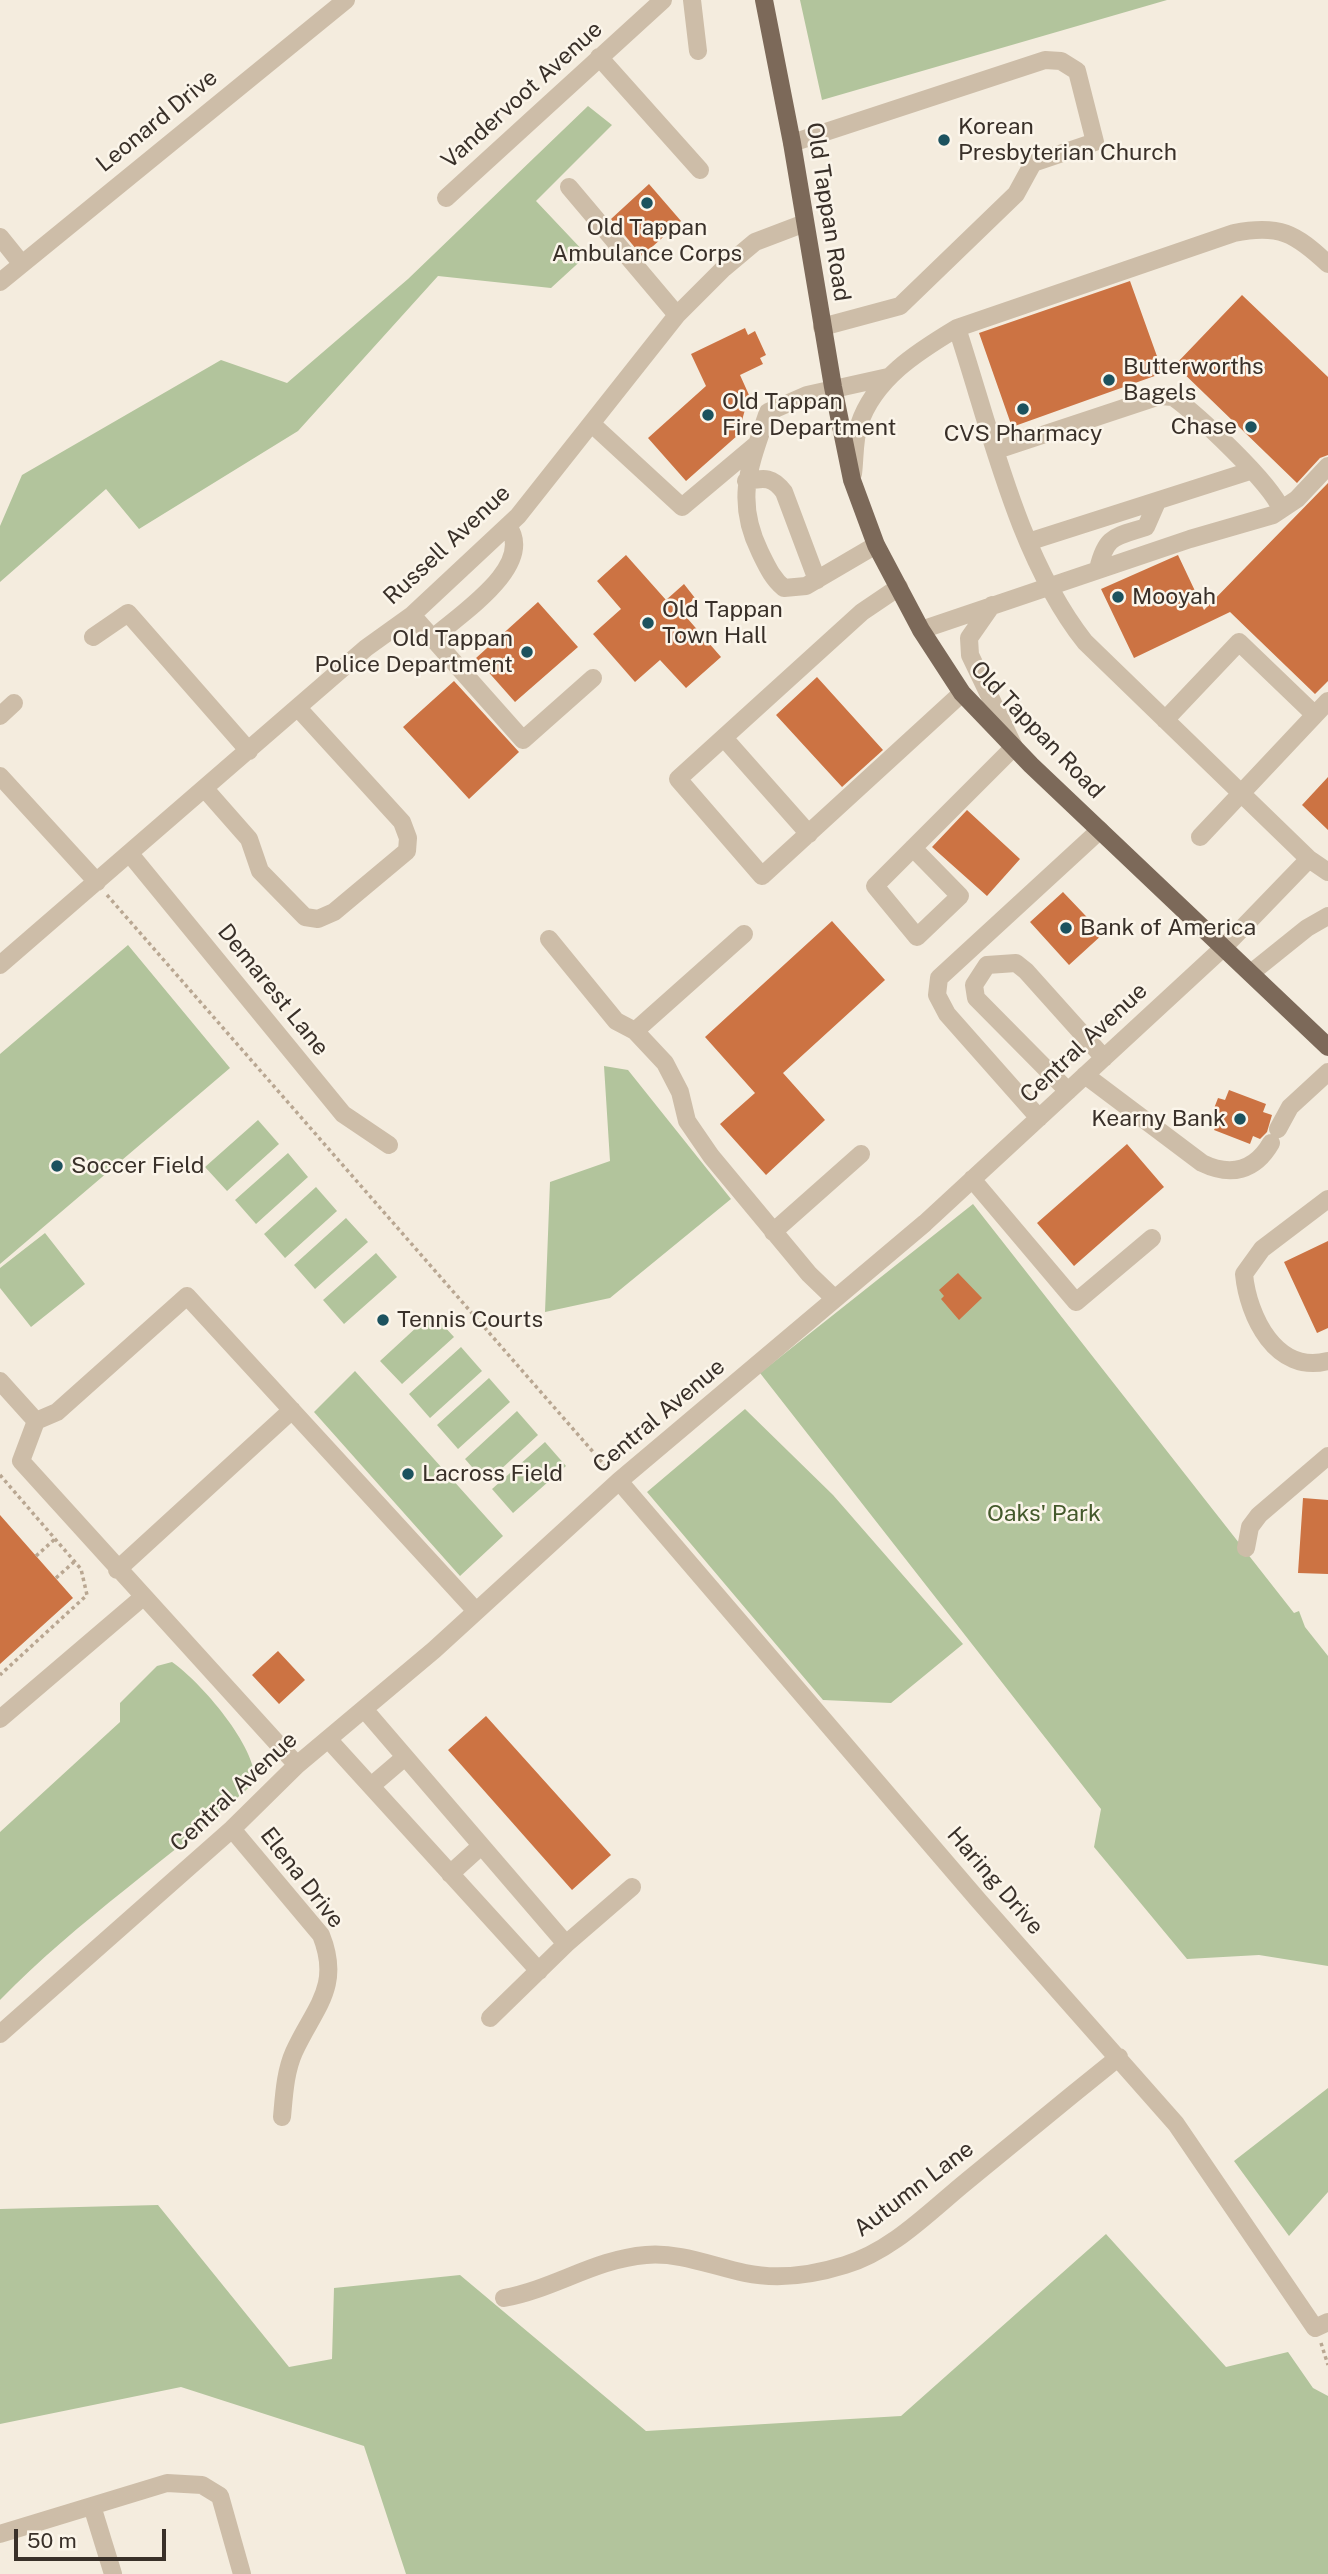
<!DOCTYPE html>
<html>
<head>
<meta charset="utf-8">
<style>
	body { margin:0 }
	#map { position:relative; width:1328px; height:2574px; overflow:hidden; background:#f4ecde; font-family:"Public Sans",sans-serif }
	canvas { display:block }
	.scale { position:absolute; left:14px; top:2529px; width:152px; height:32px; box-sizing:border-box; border:4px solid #393029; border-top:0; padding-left:9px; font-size:21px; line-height:24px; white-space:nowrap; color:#393029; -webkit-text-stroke:5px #fbf5ea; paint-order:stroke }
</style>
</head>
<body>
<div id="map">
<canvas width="1328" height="2574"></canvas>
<div class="scale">50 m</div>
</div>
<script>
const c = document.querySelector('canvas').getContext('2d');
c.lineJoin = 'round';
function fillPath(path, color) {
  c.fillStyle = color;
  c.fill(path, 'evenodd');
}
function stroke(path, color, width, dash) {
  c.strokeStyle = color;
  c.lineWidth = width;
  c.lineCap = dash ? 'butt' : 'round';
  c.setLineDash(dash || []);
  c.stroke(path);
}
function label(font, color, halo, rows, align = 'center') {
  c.font = font + ' "Public Sans",sans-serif';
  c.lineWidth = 5;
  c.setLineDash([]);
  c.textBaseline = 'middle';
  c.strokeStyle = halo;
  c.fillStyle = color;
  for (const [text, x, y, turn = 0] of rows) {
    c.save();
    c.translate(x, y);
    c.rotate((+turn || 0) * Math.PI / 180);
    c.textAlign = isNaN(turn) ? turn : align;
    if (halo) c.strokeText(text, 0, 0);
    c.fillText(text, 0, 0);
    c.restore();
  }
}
fillPath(new Path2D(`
	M800,0h367l-345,100z
	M588,106l24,19 -76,76 51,54 -36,33 -113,-12 -140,155 -159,98 -33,-40 -106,93v-56l22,-51 199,-115 66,23 121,-104z
	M128,945l102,123 -230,196v-210z
	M604,1066l24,4 103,129 -121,99 -65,14 5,-130 60,-21z
	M258,1120l21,24 -52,47 -22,-24z
	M288,1153l20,24 -52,47 -21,-24z
	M316,1187l21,24 -52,47 -21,-24z
	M973,1204l321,409 5,-2 6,16 23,29v310l-69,-11 -72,4 -93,-112 7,-38 -341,-436z
	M346,1218l22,24 -53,47 -21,-24z
	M45,1233l40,51 -54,43 -31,-39v-20z
	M376,1253l21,24 -53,47 -21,-24z
	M432,1313l22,24 -52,47 -22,-23z
	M461,1347l21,24 -52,47 -21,-24z
	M355,1371l148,165 -43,40 -146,-164z
	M489,1378l21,24 -52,47 -21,-24z
	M745,1409l88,86 130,149 -72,59 -68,-3 -176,-208z
	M517,1411l21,24 -52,48 -21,-24z
	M545,1442l21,24 -53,47 -21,-24z
	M172,1662c29,20 85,85 83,120 -83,75 -177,138 -255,218v-168l120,-110v-19l37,-37z
	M1328,2088v104l-39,44 -55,-75z
	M158,2205l131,162 43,-8 2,-71 126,-13 186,156 255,-15 205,-182 120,133 62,-15 25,36 15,8v178h-922l-42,-128 -183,-59 -181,37v-215z`), '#b2c49c');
fillPath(new Path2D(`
	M649,184l32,37 -39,35 -31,-37z
	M1130,281l33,92 -151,54 -33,-94z
	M1242,295l86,82v78l-8,3 -23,25 -122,-118z
	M745,328l3,7 7,-4 11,24 -6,3 3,6 -23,11 9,20 -11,40 -52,46 -38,-43 58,-52 -15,-32z
	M1328,483v198l-13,13 -85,-82 -96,46 -33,-69 77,-34 26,55z
	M626,555l40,45 18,-16 11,14 -14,13 40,46 -35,31 -26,-28 -25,22 -42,-48 28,-25 -24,-28z
	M538,602l40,45 -63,55 -39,-44z
	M817,677l66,73 -41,37 -66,-72z
	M454,681l65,71 -50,47 -66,-72z
	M1328,777v53l-26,-25z
	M967,810l53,49 -33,37 -55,-49z
	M1063,892l40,42 -34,31 -39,-43z
	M832,921l53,59 -102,93 42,47 -59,55 -46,-51 35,-31 -50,-56z
	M1229,1090l37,14 -3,8 9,3 -5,17 -7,7 -7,-3 -3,8 -36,-14 4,-8 -8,-3 8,-21 7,2z
	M1127,1144l37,43 -90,79 -37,-43z
	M1328,1241v87l-11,5 -33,-71z
	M958,1273l24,25 -23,22 -18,-21 3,-3 -5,-6z
	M1303,1498l25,2v74l-30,-1z
	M0,1515l73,83 -73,66z
	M278,1651l27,29 -26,24 -27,-29z
	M486,1716l125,139 -39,35 -124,-140z`), '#cc7343');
stroke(new Path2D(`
	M107,895l501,574
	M0,1475l81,94 6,26 -87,80
	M36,1556l19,-17
	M56,1578l18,-16
	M1321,2343l7,22`), '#b9a792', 3.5, [3.5, 3.5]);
stroke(new Path2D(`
	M692,0l6,51
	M599,57l101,113
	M792,143l253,-83 16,1 16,10 18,71 -62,21 -17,31 -116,112 -78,21
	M569,187l108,128
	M446,198l217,-198
	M0,237l21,26
	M0,282l346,-282
	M957,328l277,-95c45,-9 61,0 94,31
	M593,425l89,82 75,-63
	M997,450l163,-54 13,1c25,18 97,85 108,112
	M746,481c18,-3 26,-5 38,11l33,88
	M1028,542l222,-71
	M876,545l-70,41 -22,2c-12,-10 -17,-22 -24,-36 -26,-53 -10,-87 8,-140l39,-17 81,-18
	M1098,569c8,-34 17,-32 48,-42l11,-25
	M899,587l-37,25 -184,167 84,97 200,-183
	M412,615l111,125 70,-62
	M921,630l269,-91 83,-24 24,-16 31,-33
	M93,637l35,-24 121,138
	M433,638c27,-24 103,-72 75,-112
	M0,716l14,-13
	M1165,720l74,-78 76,73
	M724,738l85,96
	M0,776l97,106
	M205,789l44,50 11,32 45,46 13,2 16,-7 73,-61 1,-13 -6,-16 -104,-114
	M1200,837l128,-136
	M913,848l47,48 -43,41 -42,-51 139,-139 -44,-92 -1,-17 23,-33
	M130,854l213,260 46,31
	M1309,859l19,13
	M744,934l-109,97 30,32 15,29 7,29 24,35 98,118 26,25
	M549,939l67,82 19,10
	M0,965l366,-317 46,-33 106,-99 159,-201 47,-47 31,-26 50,-19
	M1251,973l56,-45 21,-12
	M1085,1075l117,88c29,14 53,8 69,-20
	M1068,1091l-92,-93 -2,-13 13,-20 29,-2 10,8 78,87
	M1039,1118l-92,-104 -10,-19 2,-17 161,-148
	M1278,1129l12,-22 38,-35
	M972,1179l104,123 76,-64
	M1328,1199l-66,50 -18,25c4,42 32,101 84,87
	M773,1232l88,-78
	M0,1381l36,40
	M619,1481l360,420 197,223 139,204 13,-6
	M1246,1548l4,-21 9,-12 69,-59
	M117,1570l175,-160
	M364,1709l202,235
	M0,1719l143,-122
	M328,1739l211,232
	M297,1765l-276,-304 15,-40 21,-9 130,-116 289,315
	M371,1786l34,-29
	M232,1829l89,106c21,52 -7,73 -27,117 -9,20 -10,44 -12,65
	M450,1874l31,-28
	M490,2018l76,-74 66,-57
	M0,2034l232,-205 65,-64 137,-115 185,-169 306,-258 299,-276 85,-88 -224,-217c-67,-85 -94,-211 -128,-314 -40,24 -83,51 -98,97 -5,15 -4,33 -6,49
	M504,2298c50,-9 91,-39 142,-43 33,-3 66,11 99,18 33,7 68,2 100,-8 47,-14 84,-53 122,-84 50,-41 101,-83 152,-124
	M92,2506l21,68
	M0,2534l167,-51 35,2 18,11 22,78`), '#cdbda8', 18);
stroke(new Path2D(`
	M764,0l28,143 41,244 19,93 24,65 45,85 41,63 69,72 297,282`), '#7c6959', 18);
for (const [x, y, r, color] of [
	[944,140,7,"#1c525e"],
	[647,203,7,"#1c525e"],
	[1109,380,7,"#1c525e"],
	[1023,409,7,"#1c525e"],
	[708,415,7,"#1c525e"],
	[1251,427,7,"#1c525e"],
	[1118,597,7,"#1c525e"],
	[648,623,7,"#1c525e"],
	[527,652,7,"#1c525e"],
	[1066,928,7,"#1c525e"],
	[1240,1119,7,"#1c525e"],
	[57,1166,7,"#1c525e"],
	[383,1320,7,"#1c525e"],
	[408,1474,7,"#1c525e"]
]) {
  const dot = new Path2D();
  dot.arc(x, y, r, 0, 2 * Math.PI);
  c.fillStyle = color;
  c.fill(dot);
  stroke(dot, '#fbf5ea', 2.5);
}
label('23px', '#393029', '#fbf5ea', [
	["Vandervoot Avenue",522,95,-42],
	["Leonard Drive",157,121,-39],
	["Old Tappan Road",828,212,81],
	["Russell Avenue",447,545,-43],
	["Old Tappan Road",1037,730,46],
	["Demarest Lane",273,990,51],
	["Central Avenue",1084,1043,-43],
	["Central Avenue",659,1416,-40],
	["Central Avenue",234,1792,-43],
	["Elena Drive",302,1878,52],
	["Haring Drive",995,1881,49],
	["Autumn Lane",914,2189,-37]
]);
label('23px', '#393029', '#fbf5ea', [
	["Korean",958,127],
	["Presbyterian Church",958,153],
	["Old Tappan",647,228,"center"],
	["Ambulance Corps",647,254,"center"],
	["Butterworths",1123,367],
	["Bagels",1123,393],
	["Old Tappan",722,402],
	["Fire Department",722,428],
	["Chase",1237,427,"right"],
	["CVS Pharmacy",1023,434,"center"],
	["Mooyah",1132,597],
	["Old Tappan",662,610],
	["Town Hall",662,636],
	["Old Tappan",513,639,"right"],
	["Police Department",513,665,"right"],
	["Bank of America",1080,928],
	["Kearny Bank",1226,1119,"right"],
	["Soccer Field",71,1166],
	["Tennis Courts",397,1320],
	["Lacross Field",422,1474]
], 'left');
label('23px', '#43592b', '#fbf5ea', [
	["Oaks' Park",1044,1514]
]);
</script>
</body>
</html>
